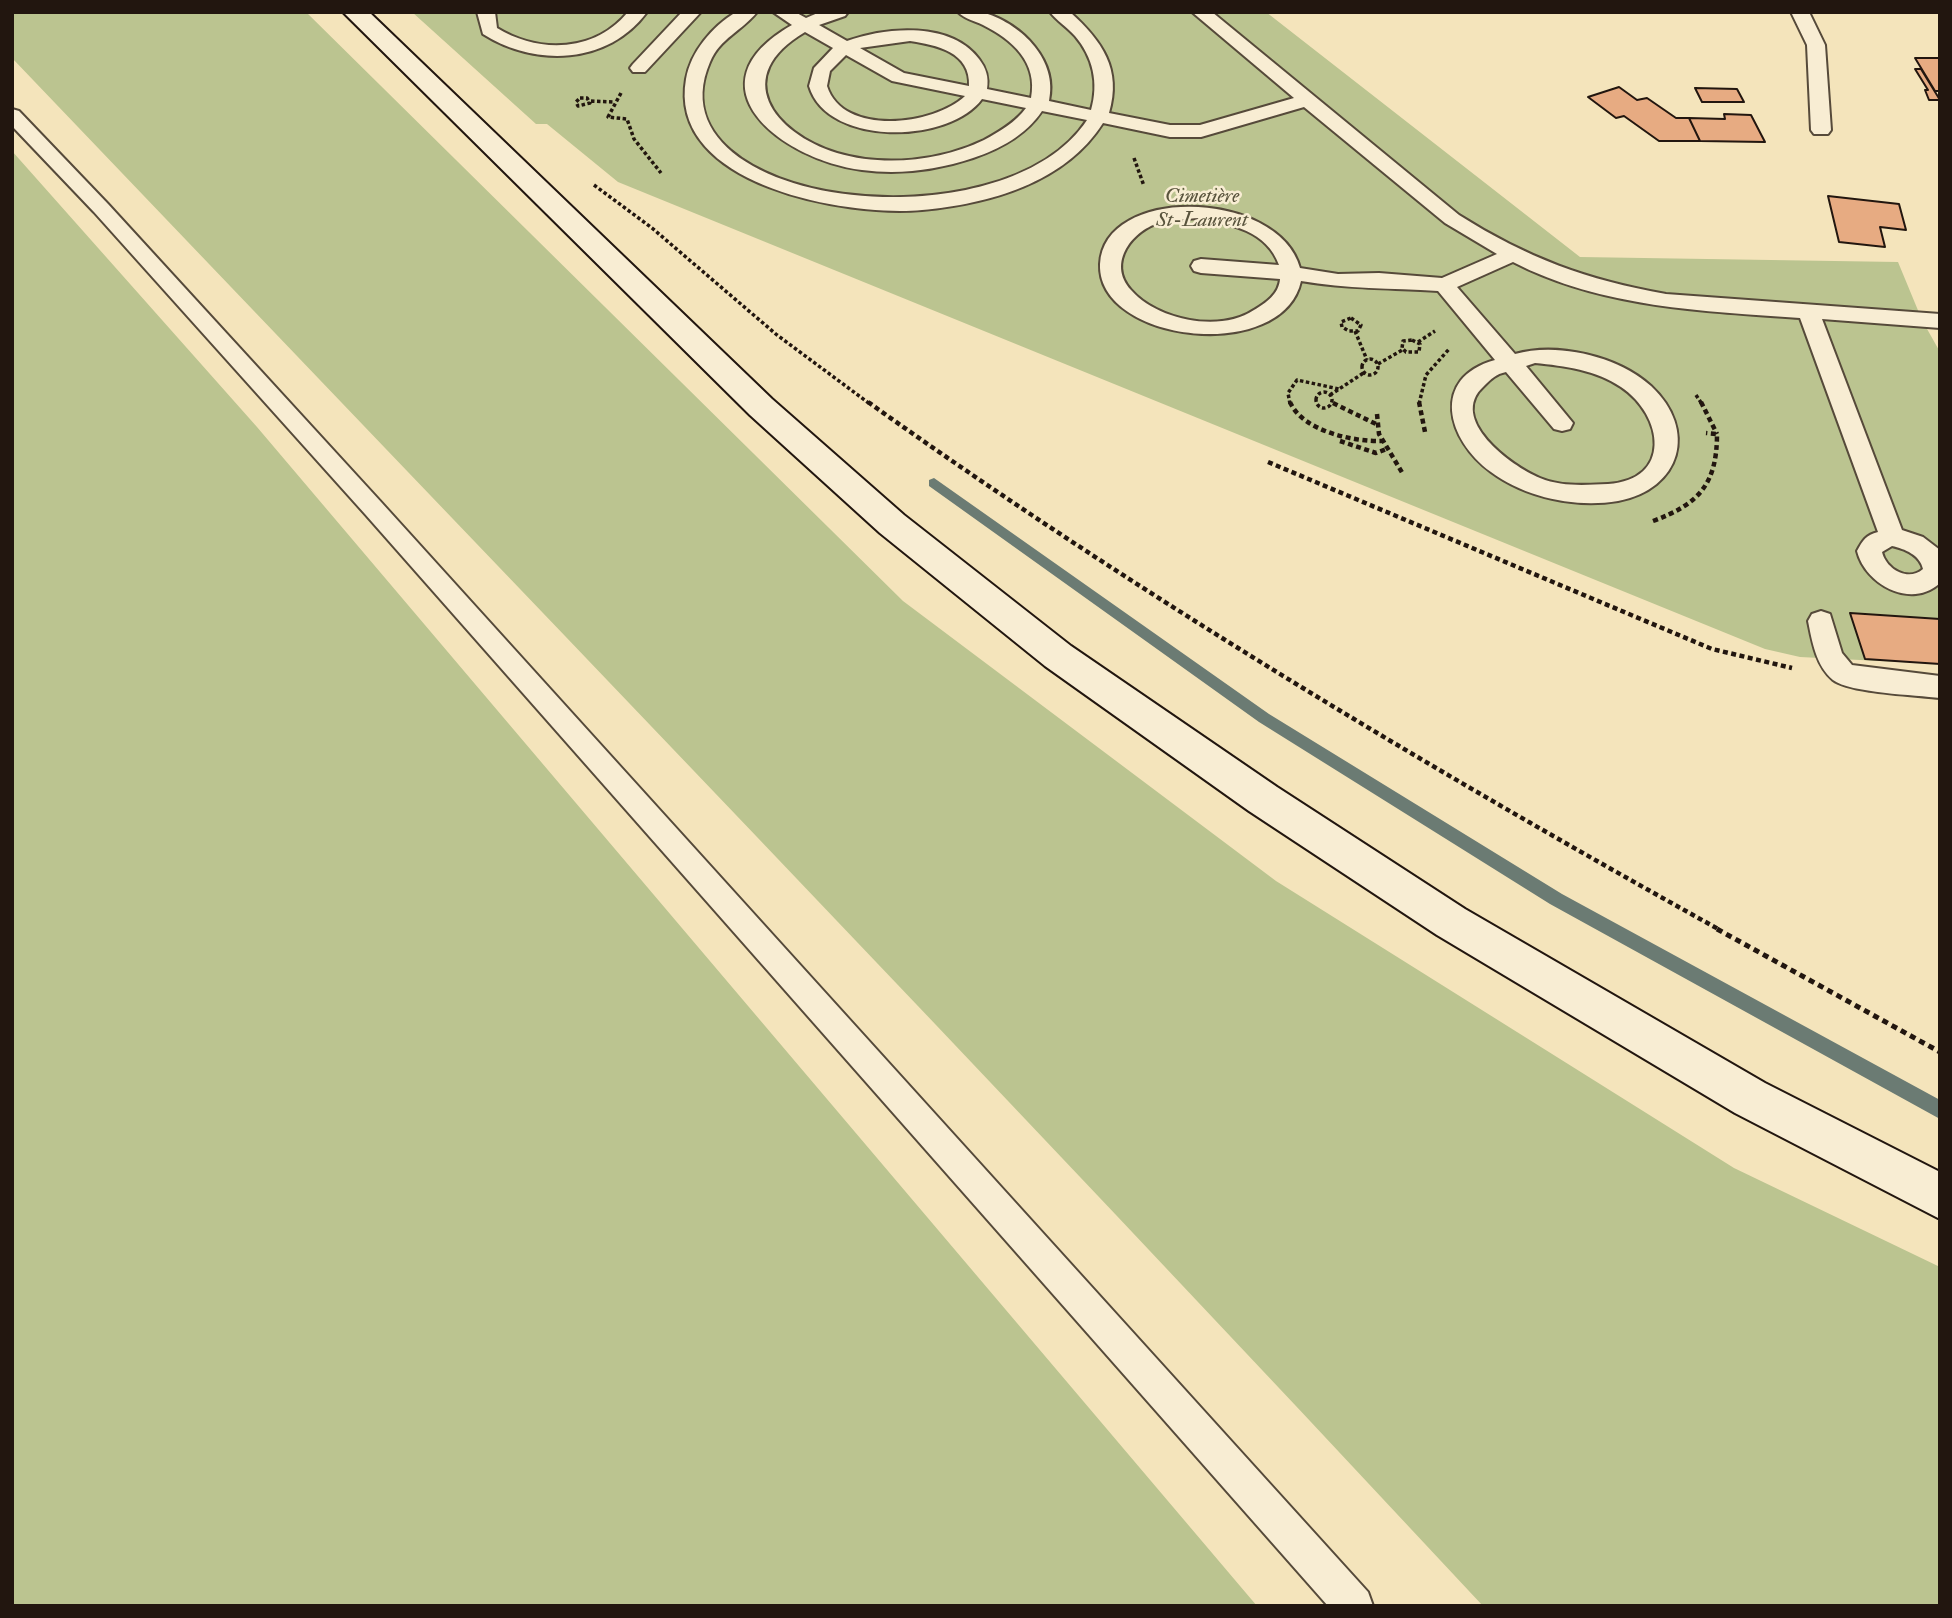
<!DOCTYPE html>
<html>
<head>
<meta charset="utf-8">
<style>
	body { margin:0 }
	#map { position:relative; width:1952px; height:1618px; overflow:hidden; background:#f4e4bb; font-family:"IM FELL Double Pica",serif }
	canvas { display:block }
	.frame { position:absolute; inset:0; border:14px solid #22160f; pointer-events:none }
</style>
</head>
<body>
<div id="map">
<canvas width="1952" height="1618"></canvas>
<div class="frame"></div>
</div>
<script>
const c = document.querySelector('canvas').getContext('2d');
c.lineJoin = 'round';
function fillPath(path, color) {
  c.fillStyle = color;
  c.fill(path, 'evenodd');
}
function stroke(path, color, width, dash) {
  c.strokeStyle = color;
  c.lineWidth = width;
  c.lineCap = dash ? 'butt' : 'round';
  c.setLineDash(dash || []);
  c.stroke(path);
}
function label(font, color, halo, rows, align = 'center') {
  c.font = font + ' "IM FELL Double Pica",serif';
  c.lineWidth = 5;
  c.setLineDash([]);
  c.textBaseline = 'middle';
  c.strokeStyle = halo;
  c.fillStyle = color;
  for (const [text, x, y, turn = 0] of rows) {
    c.save();
    c.translate(x, y);
    c.rotate((+turn || 0) * Math.PI / 180);
    c.textAlign = isNaN(turn) ? turn : align;
    if (halo) c.strokeText(text, 0, 0);
    c.fillText(text, 0, 0);
    c.restore();
  }
}
fillPath(new Path2D(`
	M12,12h294l597,589 373,280 458,287 206,99v339h-457c-485,-521 -979,-1033 -1471,-1548z
	M412,12h854l314,245 318,5 24,58 18,32v312l-140,-7 -35,-8 -1147,-467 -71,-58h-11z
	M12,151l245,276 1000,1179h-1245z`), '#bbc490');
fillPath(new Path2D(`
	M934,478l335,236 293,180 378,206v19l-390,-215 -291,-182 -330,-236v-6z`), '#6b7b73');
const building = new Path2D(`
	M1915,58h25v33h-5z
	M1915,69h6l19,31h-11l-4,-10h3z
	M1619,87l18,13 10,-2 29,20h13l11,23h-41l-35,-25 -8,2 -28,-21z
	M1695,88l42,1 7,13h-42z
	M1724,114l27,1 14,27 -65,-1 -11,-23 36,1z
	M1828,196l71,8 7,26 -26,-3 5,20 -46,-5z
	M1850,613l90,6v45l-75,-5z`);
fillPath(building, '#e7ab82');
stroke(building, '#22160f', 2);
const lane = new Path2D(`
	M477,12h18l2,16c43,26 98,24 131,-16h19c-39,53 -112,55 -164,22z
	M682,12h19l-56,60h-12l-3,-4 3,-4z
	M736,12h21c-15,19 -37,26 -47,50 -63,145 292,187 377,58l-45,-9c-16,24 -42,38 -69,47 -36,12 -73,17 -111,12 -79,-10 -177,-84 -70,-145l-19,-13h22l11,6 14,-6h28l-3,4 -26,9 28,16c39,-14 104,-20 132,18 7,9 10,18 8,30l44,9c7,-35 -18,-58 -48,-73 -8,-4 -18,-6 -25,-13 9,0 19,-1 27,1 38,12 73,48 64,88l42,9c8,-27 2,-53 -16,-74 -8,-9 -18,-15 -25,-24h20c32,29 52,57 39,101l61,12h30l94,-27 -102,-86h20l247,203c68,43 128,65 207,79l274,20v14l-118,-9 80,211 21,7 17,13v33c-29,27 -75,1 -83,-32 6,-11 9,-16 21,-19l-78,-214c-97,-7 -198,-10 -287,-56l-56,25 58,67c42,-12 103,2 136,32 47,44 30,103 -33,115 -42,7 -92,-3 -127,-29 -44,-32 -61,-94 4,-112l-57,-69c-46,-3 -92,-2 -137,-10 -18,83 -204,62 -201,-17 4,-80 179,-74 200,4l38,6 41,-1 63,5 55,-24 -52,-31 -141,-116 -103,30h-31l-67,-14c-38,60 -114,81 -181,87 -74,7 -255,-24 -236,-131 5,-28 26,-52 50,-67zM805,32l28,16 -19,20 -5,18c18,61 140,58 173,13l44,9c-10,14 -27,24 -42,32 -43,21 -100,27 -147,13 -64,-20 -107,-77 -32,-121zM910,41c26,4 61,11 59,45l-65,-13 -44,-25zM846,55l46,26 73,15c-30,29 -122,41 -138,-10l3,-15zM1199,218c32,6 68,13 80,47l-78,-6 -7,2 -3,5 3,5 7,2 79,6c-1,15 -14,24 -26,31 -34,23 -97,10 -123,-20 -25,-27 2,-61 31,-68 12,-3 25,-3 37,-4zM1535,363c30,3 61,7 86,24 43,29 51,93 -13,97 -23,1 -46,3 -68,-6 -29,-12 -93,-59 -56,-92 7,-7 12,-12 22,-14l48,57 8,2 8,-2 3,-6 -47,-57zM1892,546c13,3 28,9 31,23 -15,13 -37,0 -41,-17z
	M1791,12h18l16,33 6,85 -3,4h-14l-3,-4 -4,-85z
	M12,109l7,2 89,93 273,298 987,1090 5,14h-45l-963,-1092 -271,-302 -82,-86z
	M1821,611l9,3 12,39 10,12 88,11v22c-24,-3 -90,-5 -107,-18 -17,-14 -21,-39 -25,-59l4,-7z`);
const secondary = new Path2D(`
	M343,12h26l403,387 132,116 167,131 206,141 188,122 300,174 175,89v47l-205,-106 -298,-178 -188,-124 -204,-145 -165,-133 -130,-118z`);
stroke(lane, '#564a3a', 4);
stroke(secondary, '#22160f', 4);
stroke(new Path2D(`
	M621,93l-13,24 19,2 7,20 27,34
	M580,98h7l3,5 -12,3 -2,-4z
	M591,101l23,1
	M1134,158l10,28
	M594,185l58,43 125,107 93,69
	M1351,318l10,7 -3,6h-9l-7,-4 -1,-5z
	M1355,331l12,29
	M1412,340l8,4 -1,8h-13l-4,-4 1,-7z
	M1418,342l17,-11
	M1362 367a8 8 0 1 1 16 0a8 8 0 1 1-16 0Z
	M1378,364l26,-15
	M1316 400a8 8 0 1 1 16 0a8 8 0 1 1-16 0Z
	M1330,395l35,-23
	M1696,395l6,9
	M1290,404l-2,-11 9,-13 42,9
	M1419,404l7,-29 24,-27`), '#22160f', 3.5, [3.5, 2.5]);
stroke(new Path2D(`
	M868,402c272,194 560,366 852,528
	M1290,402c12,29 64,40 92,39
	M1419,402l6,30
	M1701,402l16,32
	M1333,403l43,21
	M1377,414l2,20 24,40
	M1340,441l36,12 11,-4
	M1268,462l444,187 80,19
	M1653,521c46,-17 64,-37 64,-87l-11,-1`), '#22160f', 4.5, [5, 3.5]);
stroke(new Path2D(`
	M1717,929l223,123`), '#22160f', 5, [6, 4.5]);
fillPath(lane, '#f8edd3');
fillPath(secondary, '#f8edd3');
label('italic 21px', '#58533c', '#f8edd3', [
	["Cimetière",1202,197],
	["St-Laurent",1202,221]
]);
</script>
</body>
</html>
